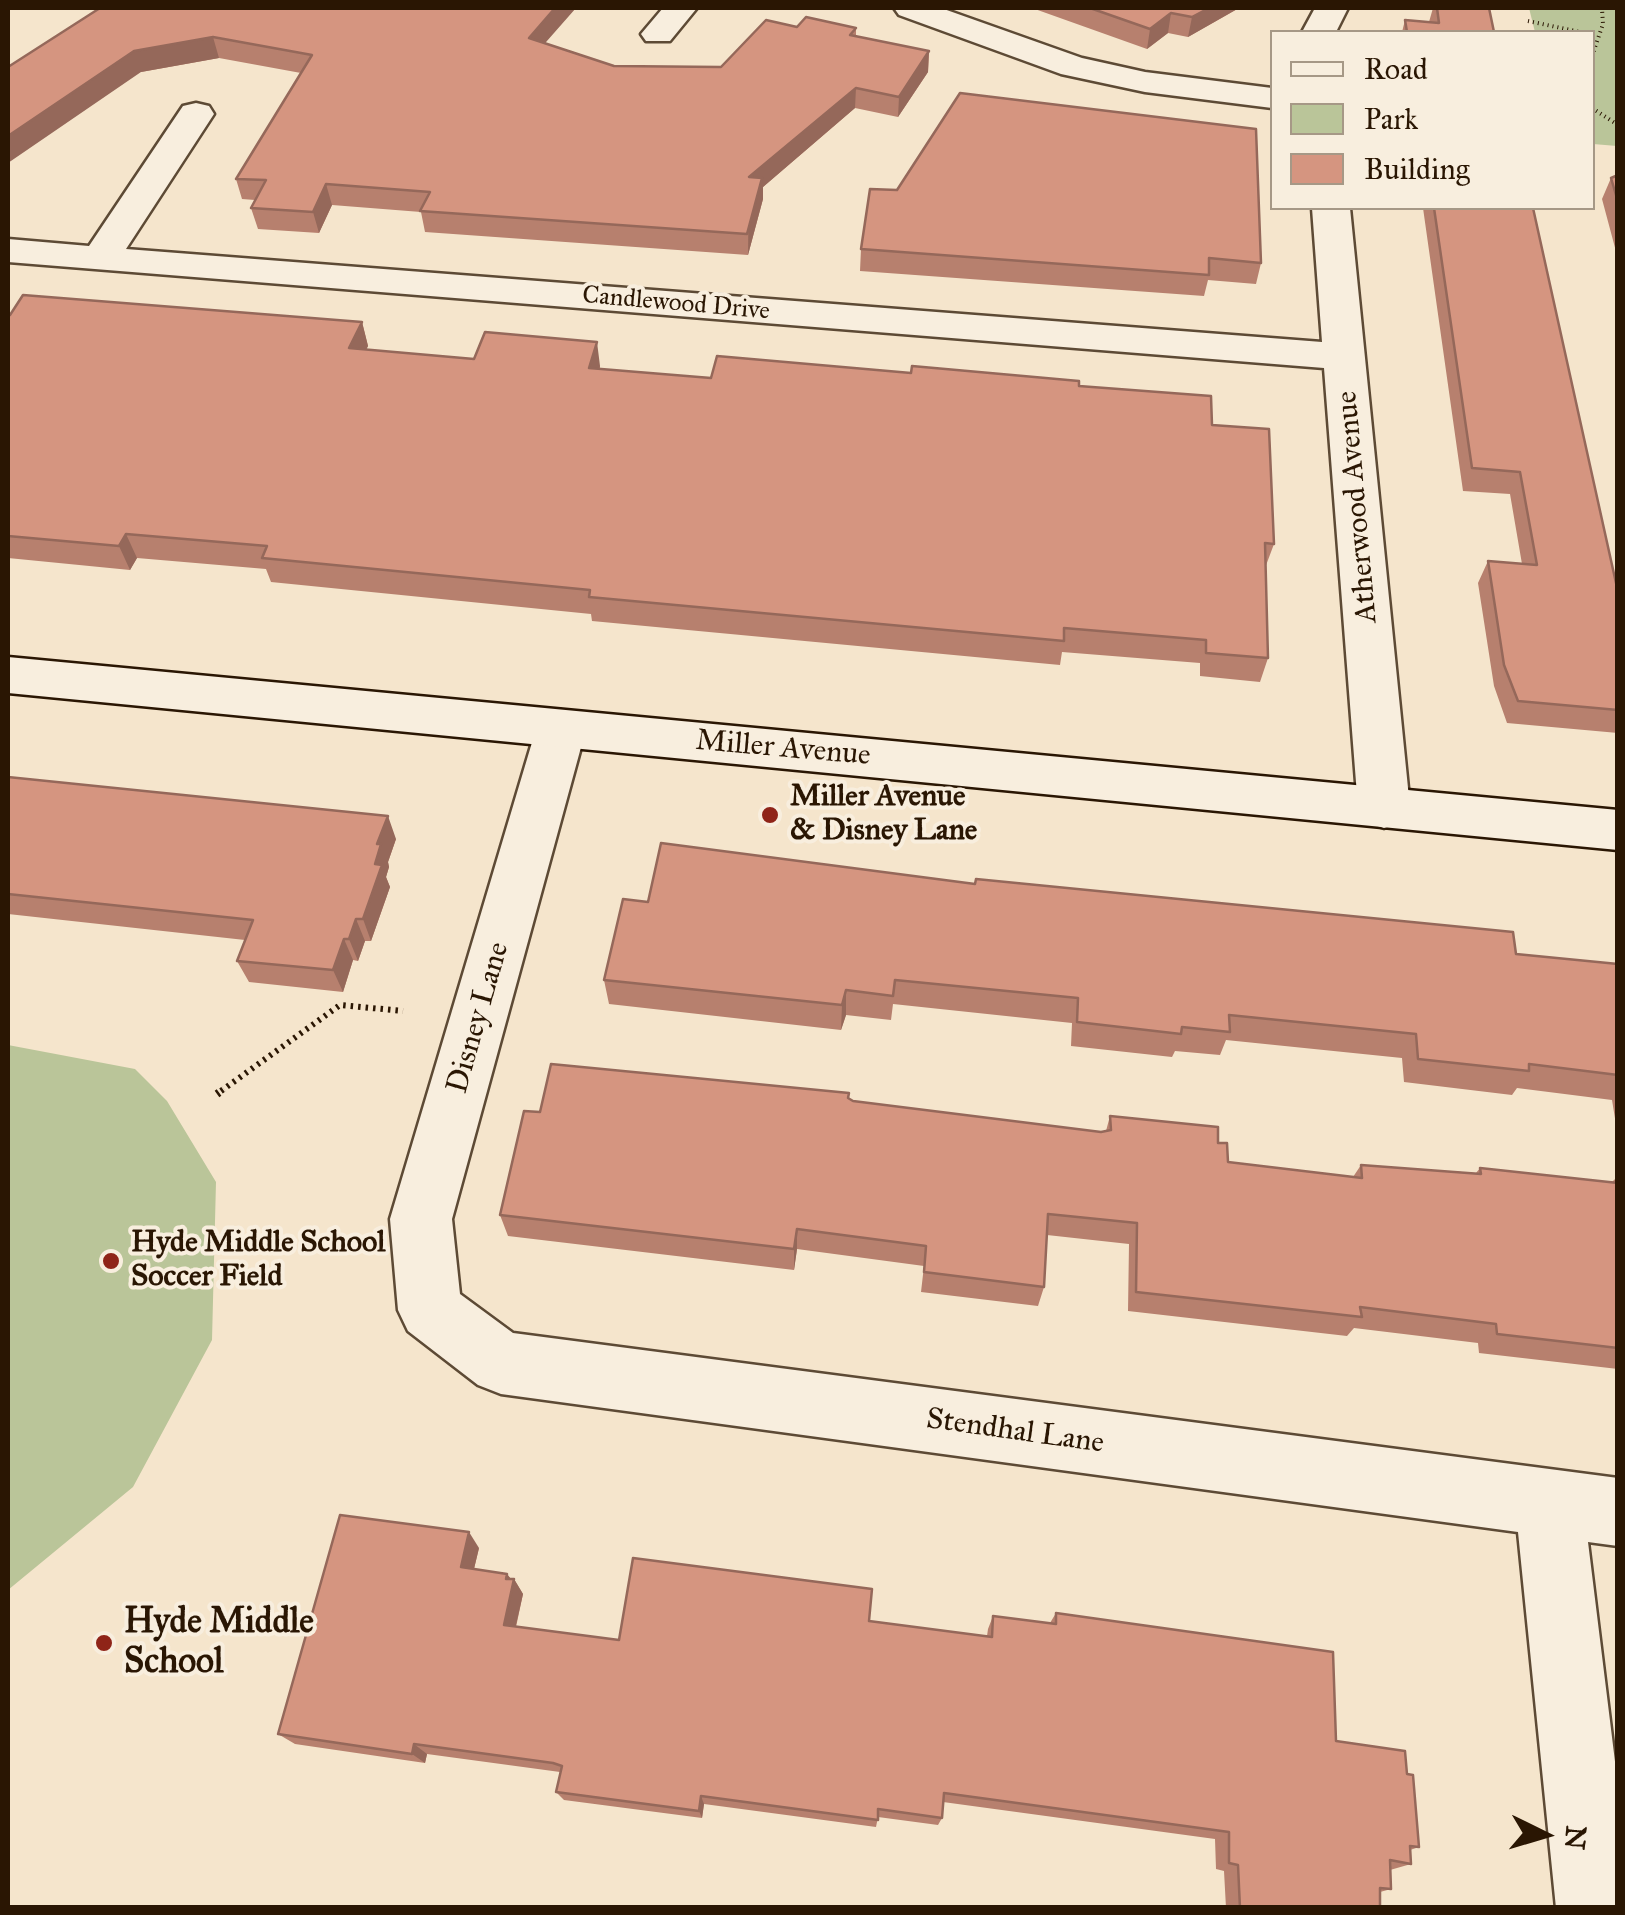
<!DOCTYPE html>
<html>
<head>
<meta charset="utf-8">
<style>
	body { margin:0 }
	#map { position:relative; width:1625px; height:1915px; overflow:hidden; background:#f5e5cc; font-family:"IM FELL Great Primer",serif }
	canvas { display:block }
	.frame { position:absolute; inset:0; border:10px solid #2a1603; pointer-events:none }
	.legend { position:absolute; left:1270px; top:30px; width:325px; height:180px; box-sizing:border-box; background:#f8eede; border:2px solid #a69886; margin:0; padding:12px 18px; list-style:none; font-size:30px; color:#2a1603 }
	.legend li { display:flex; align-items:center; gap:20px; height:50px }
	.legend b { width:50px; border:2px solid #a69886 }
	.north { position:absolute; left:1495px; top:1785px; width:100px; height:100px; -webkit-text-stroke:8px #f8eede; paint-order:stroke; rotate:95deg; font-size:28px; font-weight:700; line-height:40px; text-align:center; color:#2a1603 }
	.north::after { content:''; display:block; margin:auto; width:35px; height:45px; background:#2a1603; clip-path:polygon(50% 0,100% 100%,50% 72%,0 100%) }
</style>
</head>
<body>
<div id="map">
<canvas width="1625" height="1915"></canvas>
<div class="frame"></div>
<ul class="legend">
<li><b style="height:12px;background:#f8eede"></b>Road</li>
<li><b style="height:28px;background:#bac599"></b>Park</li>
<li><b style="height:28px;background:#d59580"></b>Building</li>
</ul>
<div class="north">N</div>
</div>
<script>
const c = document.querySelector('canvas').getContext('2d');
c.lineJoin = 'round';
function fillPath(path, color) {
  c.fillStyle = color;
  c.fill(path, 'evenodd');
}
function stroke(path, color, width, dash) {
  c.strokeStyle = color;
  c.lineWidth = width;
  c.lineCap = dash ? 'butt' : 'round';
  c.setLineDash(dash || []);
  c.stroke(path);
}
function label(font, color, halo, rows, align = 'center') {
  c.font = font + ' "IM FELL Great Primer",serif';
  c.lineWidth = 8;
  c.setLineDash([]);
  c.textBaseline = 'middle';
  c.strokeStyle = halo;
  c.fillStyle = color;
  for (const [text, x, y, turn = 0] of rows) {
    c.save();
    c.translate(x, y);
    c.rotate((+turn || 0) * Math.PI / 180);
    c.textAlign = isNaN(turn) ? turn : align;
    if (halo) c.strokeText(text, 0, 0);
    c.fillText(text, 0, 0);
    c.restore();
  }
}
fillPath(new Path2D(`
	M1529,8h88v138l-24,-2 -1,-112h-57z
	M8,1045l127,24 32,32 49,81 -4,158 -79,147 -125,103z`), '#bac599');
const street = new Path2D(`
	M663,8h34l-27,33h-24l-5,-7z
	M894,8h47l141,50 63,14 127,16v20l-127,-16 -84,-18 -162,-59z
	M1315,8h33l-12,24h-34z
	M196,103l13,3 5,8 -88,135 1196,93 -10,-134h38l60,600 -8,14 -18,6 -18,-6 -8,-14 -34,-440 -1316,-106v-23l81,7 94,-140z
	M561,710l18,6 7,13 -134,490 8,75 53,39 1105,145v68l-30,-4 30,244v122h-62l-38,-376 -1017,-138 -23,-9 -70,-54 -10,-21 -8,-91 146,-490 7,-13z`);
const secondary = new Path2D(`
	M8,657l1610,153v40l-1610,-157z`);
stroke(street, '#5d4a35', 5);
stroke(secondary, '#2a1603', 5);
stroke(new Path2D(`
	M1528,21l52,11
	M1592,56l11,-32 -1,-15
	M1592,108l26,17`), '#2a1603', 4, [1, 4]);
stroke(new Path2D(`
	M221,1091l119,-86 63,6`), '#2a1603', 6, [2.5, 5]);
stroke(new Path2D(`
	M217,1094l7,-5`), '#2a1603', 8, [2.5, 6]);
fillPath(street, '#f8eede');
fillPath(secondary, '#f8eede');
fillPath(new Path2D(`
	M100,8l445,35 69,23 107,1 76,-40 59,1v9l73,14 -1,21 -30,45 -43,-9 -92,79v12l-15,56 -323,-23 -4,-20 -89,-7 -13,28 -61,-4 -7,-21 4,-8 -13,-1 -6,-20 65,-106 -82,-15 -78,14z
	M1032,8h207l-51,29 -20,-4 -21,16z
	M1433,8h56l5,24h-92l3,-12 24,2z
	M1618,175v84l-16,-60 9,-21z
	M897,190l364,73 -5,21 -48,-4 -4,16 -344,-25 1,-22z
	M1423,208h110l85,384v141l-111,-10 -13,-37 -16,-103 10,-22 34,3 -12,-70 -47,-3z
	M8,315l354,7 6,24 -2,3 108,10 126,7v3l111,9 368,8 133,39 62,119 -9,24 3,90 -8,24 -60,-6v-13l-138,-11 -2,13 -468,-44 -1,-7 -320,-32 -5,-13 -129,-11 -7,12 -122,-12z
	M8,777l388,62 -8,23 1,5 -3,10 4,10 -19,54h-6l-7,20 -5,-1 -10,32 -94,-10 -12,-21 8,-21 -237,-26z
	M648,902l868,52 102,10v173l-6,-37 -95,-12 -5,7 -108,-13 -2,-24 -176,-18 -6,15 -45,-4 -3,6 -101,-11 1,-23 -179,-19 -2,16 -45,-5 -5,15 -232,-26 -5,-24z
	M848,1098l5,3 248,31 5,-1 4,-15 108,27 10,19 125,15 8,-12 115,8 4,-5 132,14 6,-6v193l-139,-16 -1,-10 -124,-15 -7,8 -219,-25 1,-67 -82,-9 -3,52 -6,19 -117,-14 3,-26 -127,-17 -3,21 -286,-34 -8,-21 40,-103z
	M479,1548l-5,21 33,5 4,5h3l9,15 -7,33 103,13 250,-19 118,15 1,-7 5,-13 57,7 6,-10 351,161 12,73 -9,3 1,14 -21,6 1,19 -11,3v16h-154l-2,-37 -8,-2 -1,-30 -272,-37 -1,16 -4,7 -60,-8 -2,10 -172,-23 -2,14 -138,-18 -8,-8 4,-20 -133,-18 -2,9 -130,-19 -17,-10z`), '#b7806e');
fillPath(new Path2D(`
	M555,8h21l-44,50 -3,-20z
	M1209,8h30l-51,29 4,-20z
	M1171,13l-3,20 -21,16 3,-20z
	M213,37l6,21 -78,14 -133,91v-27l126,-85z
	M929,51l-1,21 -30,45 1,-20z
	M856,88l-1,20 -92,79v12l-15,56 1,-78z
	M326,184l6,21 -13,28 -6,-21z
	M362,322l6,24 -12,26 -7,-24z
	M597,342l3,24 -8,26 -3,-24z
	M126,534l11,24 -7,12 -11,-24z
	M388,816l8,23 -8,23 1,5 -3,10 4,10 -19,54 -8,-22 12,-55 2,-20z
	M356,919l9,22 -7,20 -9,-22z
	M344,939l9,21 -10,32 -10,-22z
	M846,990v25l-5,15 1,-25z
	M797,1229v20l-3,21v-21z
	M469,1532l10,16 -8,33 -10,-14z
	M507,1574l6,8 1,-3 9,15 -10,44 -9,-13z
	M414,1744l13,10 -2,9 -13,-9z
	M701,1796l3,8 -2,14 -3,-7z`), '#95685a');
const building = new Path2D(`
	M100,8h455l-26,30 85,28 107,1 45,-47 31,7 9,-10 50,11 -6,7 79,16 -30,46 -43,-9 -107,89 13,1 -15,56 -327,-23 10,-19 -104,-8 -13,28 -62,-4 15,-28 -30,-1 76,-124 -99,-18 -79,14 -126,85v-69z
	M1090,8h119l-17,9 -21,-4 -21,16z
	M1437,8h52l5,24h-87l-2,-12 34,3z
	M960,93l296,36 5,134 -52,-5v17l-348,-26 9,-60 27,1z
	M1618,175v27l-7,-24z
	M1434,208h99l85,384v118l-100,-9 -14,-36 -16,-104 49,4 -17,-93 -48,-4z
	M23,295l339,27 -13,26 125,11 11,-27 112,10 -8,26 122,10 6,-22 194,17 1,-7 167,15v5l132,10 1,29 57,4 5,115 -9,-1 3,115 -62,-5v-13l-142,-12v13l-475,-44 1,-7 -328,-32 5,-12 -141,-12 -7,12 -111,-10v-221h2z
	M8,777l380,39 -11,28h4l-6,20 7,1 -19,54h-7l-7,20h-5l-11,31 -96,-9 16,-41 -245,-26z
	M661,843l314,41 1,-5 537,53 3,22 102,10v111l-89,-11v7l-111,-12 -2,-25 -187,-19 1,17 -48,-5 -1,7 -104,-12 1,-24 -183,-18 -2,16 -47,-6 -4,15 -238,-25 19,-81 25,3z
	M551,1064l298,29 -1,5 5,3 248,31 10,-2 -1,-14 108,11v16h9l1,19 134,16 -1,-13 120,9 -1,-6 138,15v165l-121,-14 -1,-10 -136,-17 2,10 -226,-25 1,-69 -89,-9 -4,73 -120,-15 2,-26 -129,-17 -3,20 -294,-34 24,-104 16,1z
	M340,1515l129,17 -8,35 46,7 -1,5h8l-10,46 115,15 14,-82 239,31 -3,32 123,16 1,-21 63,8v-11l277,39 3,89 69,10 2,23 6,1 6,72 -9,-1 1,18 -21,-4 1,29 -11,-1v20h-140l-2,-43 -9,-2v-31l-285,-39 -2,25 -64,-9v11l-177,-24 -2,15 -143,-19 6,-26 -9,-3 -139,-19 -2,10 -134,-20z`);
fillPath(building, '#d59580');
stroke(building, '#95685a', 2.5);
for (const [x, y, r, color] of [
	[770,815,10,"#8f2418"],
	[111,1261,10,"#8f2418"],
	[104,1643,10,"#8f2418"]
]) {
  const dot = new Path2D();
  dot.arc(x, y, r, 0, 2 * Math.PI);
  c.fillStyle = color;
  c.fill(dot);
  stroke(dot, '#f8eede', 4);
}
label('25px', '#2a1603', '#f8eede', [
	["Candlewood Drive",676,304,5]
]);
label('30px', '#2a1603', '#f8eede', [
	["Atherwood Avenue",1358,507,-95],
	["Miller Avenue",783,749,5],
	["Disney Lane",479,1018,-74],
	["Stendhal Lane",1015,1432,8]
]);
label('bold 30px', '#2a1603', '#f8eede', [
	["Miller Avenue",790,798],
	["& Disney Lane",790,832],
	["Hyde Middle School",131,1244],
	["Soccer Field",131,1278]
], 'left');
label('bold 35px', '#2a1603', '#f8eede', [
	["Hyde Middle",124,1623],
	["School",124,1663]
], 'left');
</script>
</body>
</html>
